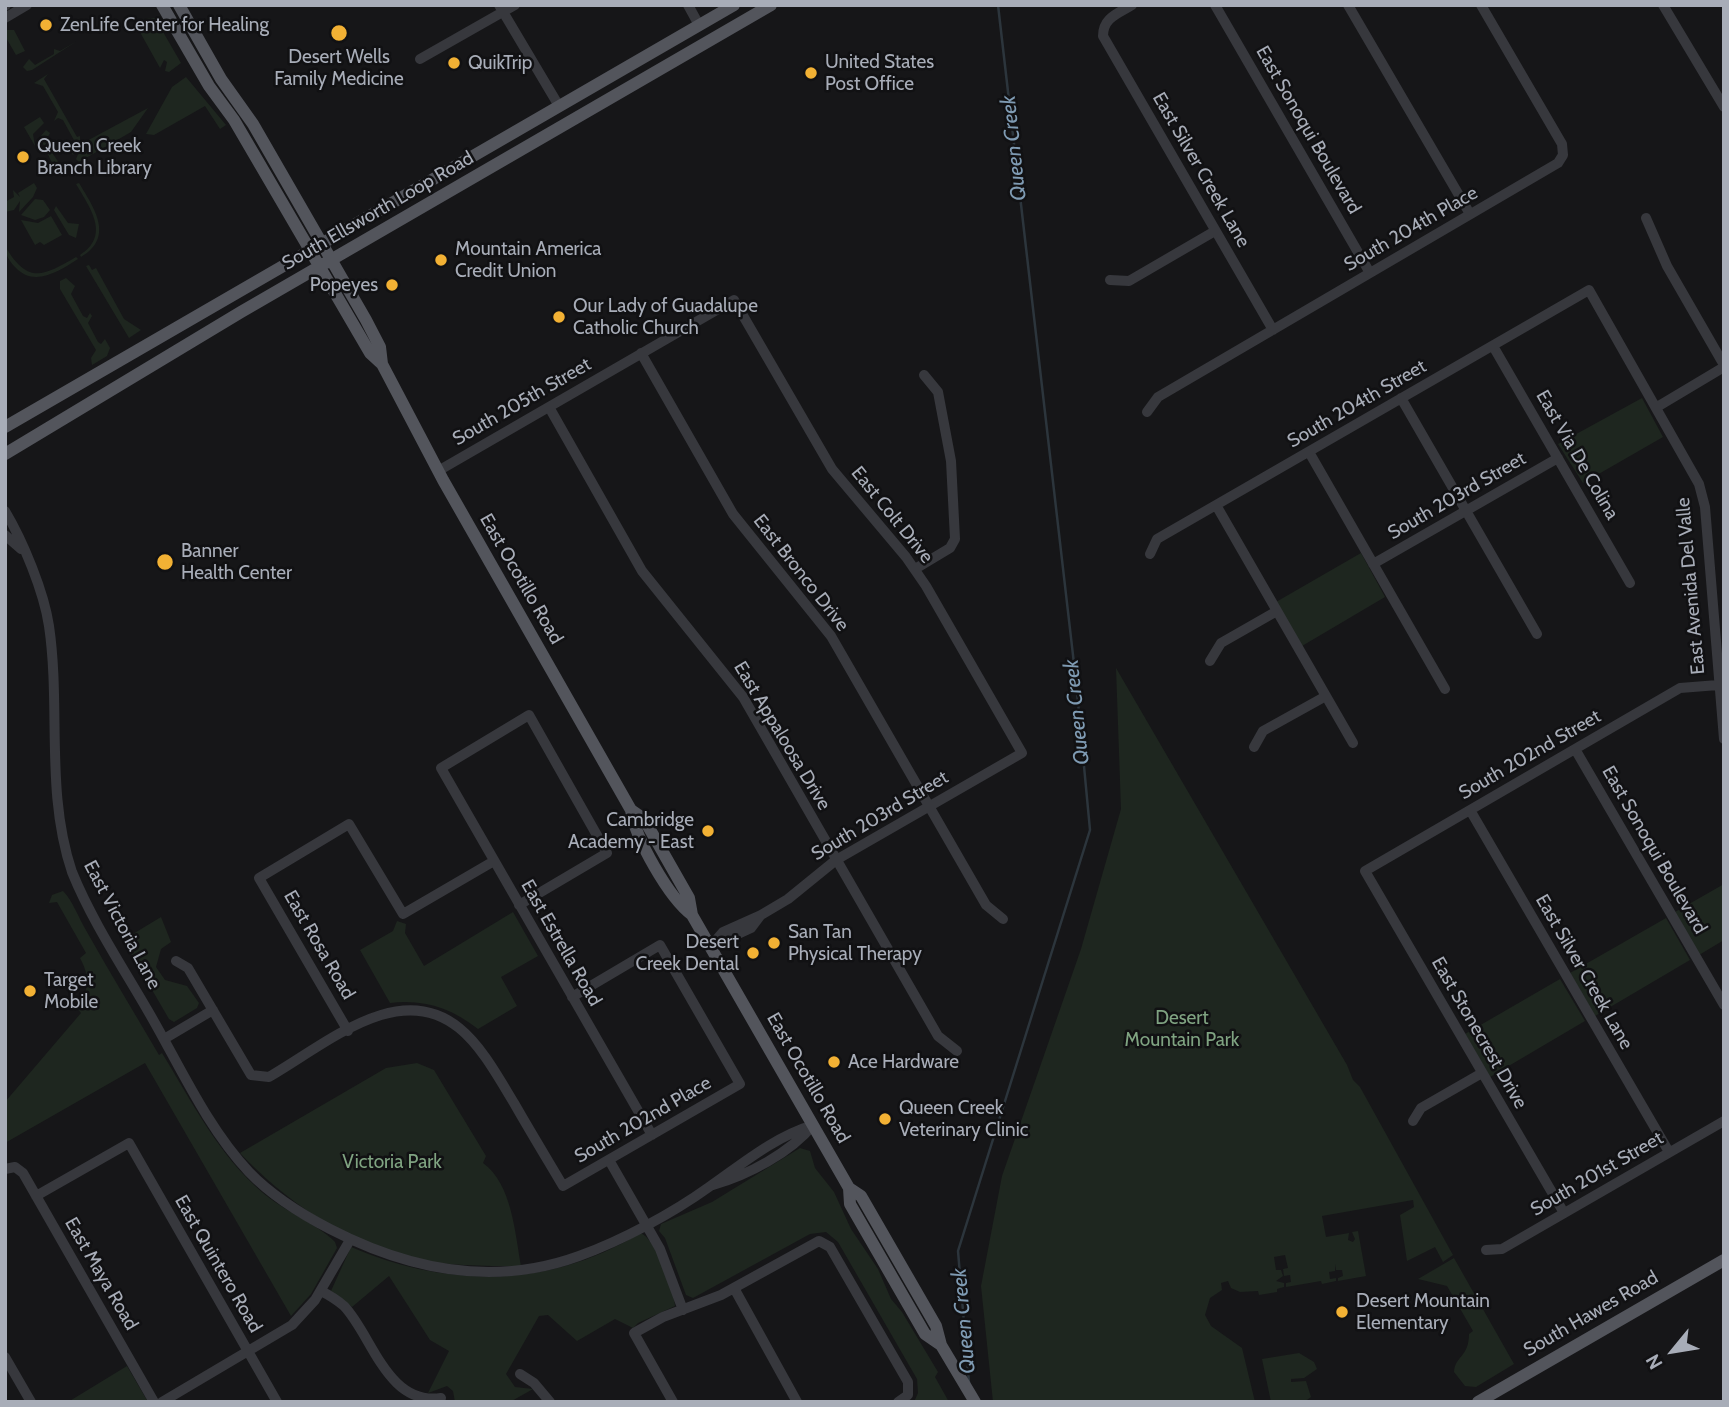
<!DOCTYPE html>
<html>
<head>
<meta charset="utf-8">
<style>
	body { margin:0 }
	#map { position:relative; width:1729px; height:1407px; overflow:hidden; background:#161618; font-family:Cabin,sans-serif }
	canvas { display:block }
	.frame { position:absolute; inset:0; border:7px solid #a8adb8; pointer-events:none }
	.north { position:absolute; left:1638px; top:1316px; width:70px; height:70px; -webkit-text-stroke:5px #111113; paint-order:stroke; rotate:240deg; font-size:19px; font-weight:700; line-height:28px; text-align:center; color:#a8adb8 }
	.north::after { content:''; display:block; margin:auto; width:24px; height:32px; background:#a8adb8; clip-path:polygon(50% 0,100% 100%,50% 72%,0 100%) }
</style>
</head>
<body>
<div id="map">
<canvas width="1729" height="1407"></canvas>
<div class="frame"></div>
<div class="north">N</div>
</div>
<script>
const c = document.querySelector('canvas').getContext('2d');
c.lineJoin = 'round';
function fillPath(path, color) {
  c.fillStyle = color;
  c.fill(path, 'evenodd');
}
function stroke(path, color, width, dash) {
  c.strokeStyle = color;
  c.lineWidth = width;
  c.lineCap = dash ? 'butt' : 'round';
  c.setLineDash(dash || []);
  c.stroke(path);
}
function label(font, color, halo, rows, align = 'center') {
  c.font = font + ' Cabin,sans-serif';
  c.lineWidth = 5;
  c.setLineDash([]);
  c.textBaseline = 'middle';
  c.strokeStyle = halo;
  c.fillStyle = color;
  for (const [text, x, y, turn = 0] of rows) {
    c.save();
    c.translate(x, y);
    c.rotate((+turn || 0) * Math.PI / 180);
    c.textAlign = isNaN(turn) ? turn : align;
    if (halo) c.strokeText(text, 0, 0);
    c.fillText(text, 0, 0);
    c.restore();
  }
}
fillPath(new Path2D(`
	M155,18l26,45 -12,9 -4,-1 2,-9 -3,-2 -4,8 -24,-43 7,-6z
	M5,30h9l11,21 -9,4 -11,-19z
	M77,41l-45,29 -5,1 -4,-4 6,-8 6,6 19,-11v-5l6,2z
	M48,74l-4,5 33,58 3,-1v9l-7,10 -3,-5 5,-8 -12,-22 -5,-2 -4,3 4,-9 -15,-26 -9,-3z
	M186,77l40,48 -6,4 -15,-23 -51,29 -8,-1 26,-47z
	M148,108l-17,24 -52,30 -3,-3 7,-16z
	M40,117l4,6 -11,11 2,12 -11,-19z
	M46,130l4,3 -5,9 16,24 -2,4 -7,-7 -12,-26z
	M34,183l3,5 -4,9 -14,15 1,-11 -6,9 -9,2v-10l9,-5 -1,-7 7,7 -2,-4z
	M79,183c15,25 36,54 2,74l-1,-2c31,-20 10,-47 -4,-71z
	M35,199l8,1 7,10 -6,7 -9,3 -14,-5z
	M56,206l12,17 11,1 -3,14 -7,-3 -15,-25z
	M51,216l11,19 -18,10 -4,-3 -5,3 -14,-25 17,3z
	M5,246c23,39 38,30 71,11l2,2c-19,12 -44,29 -63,8 -6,-6 -10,-13 -10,-21z
	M89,265l3,5 4,-2 28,51 17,11 -12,8 -43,-72z
	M66,278l9,8 -4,8 12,22 4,2 3,-5 2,3 -4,7 10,19 3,2 4,-5 5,9 -3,8 -15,9 -1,-7 5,-8 -36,-61v-8z
	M1642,398l21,39 -80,46 -25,-39z
	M1361,553l24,44 -83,49 -26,-44z
	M1116,668l231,397 6,15 7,7 93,168 -10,7 -8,-15 -28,14 -7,-46 14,-8 -1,-7 -91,16 4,21 23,-4 -1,7 5,2 2,-3 -3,-7 6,-1 8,45 -28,5v-3l5,-2 -1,-6h-6l-1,-6v7l-6,1 1,7 6,-1v3l-14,3 -1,-3 -35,6v-4l5,-1 -1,-7 -6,1 -1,-7 5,-1 -3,-13 -11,2 2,13h5l2,6 -7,5 8,2v4l-7,2v3l-18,3 -1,-4 -18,1 -9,-4 -3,-7 -7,2 1,7 -12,8 -5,17 6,11 31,22 13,54h-262l-12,-116 21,-110 79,-227 40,-140z
	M1724,884v56l-25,15 -24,-43z
	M63,891c10,10 15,26 24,41 23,41 48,82 72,123l3,-2c30,49 57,103 101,140 21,18 56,32 72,49l2,6 -26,46 -20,22 -146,-253 -140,80v-41l76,-89 -4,-5c13,-19 13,-31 3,-50l6,-5 -29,-51 -8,1 3,-8z
	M513,912l25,44 -37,21 16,29 -39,23c-27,-21 -54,-30 -88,-26l-30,-53 33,-19 4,-10 9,3 -1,9 19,33z
	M161,917l10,25 -10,7 -5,18 9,13 22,6 12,17 -2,5 -23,14 -5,-3 -46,-79z
	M1666,918l24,42 -95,56 -25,-43z
	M1560,979l25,42 -95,56 -25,-43z
	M417,1063l17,7 52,86 -3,7c29,21 32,70 38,103 -39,0 -76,0 -113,-8 -60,-13 -127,-61 -168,-105l146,-85z
	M800,1148l10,3 5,17 19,24 17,37 27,40 13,30 11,13 36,60 -3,5 14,25h-35l4,-9 -1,-14 -79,-137 -12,-10 -16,2 -117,64 -7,-3 -21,-57 -6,-7 2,-7 51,-22z
	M640,1233c15,4 34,56 35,73l-37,17 -5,5 -18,-9 -38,22 -29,-26 -9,1 -33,58 9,13 18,2 -23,13h-55l-2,-11 -6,-5 -19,7 21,-42 -19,-11 -41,-64 -37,31 -21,-16 20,-44c95,41 199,42 289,-14z
	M1454,1258l60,106 -38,23 -11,-1 -11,-14c1,-16 15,-15 15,-38l4,-3 -26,-45 -29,-7z
	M1299,1353l15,9 3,7 -13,9 -13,1v3l15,-1 5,16 -7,5h-33l-9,-43z
	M127,1366l21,36h-80z`), '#1e261f');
stroke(new Path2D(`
	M969,1383l-11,-132 132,-421 -14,-149 -78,-676`), '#2c353c', 2.5);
stroke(new Path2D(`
	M499,5l60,101
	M688,5l11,20
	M1132,5c-15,9 -29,13 -29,31l170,294
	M1215,5l155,268
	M1348,5l122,209
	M1663,5l61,102
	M5,6l1,-1
	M5,18l22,-13
	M420,59l95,-54
	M1646,218l21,48 57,99
	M1110,280l19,1 86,-50
	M1493,346l137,237
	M641,353l92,161 98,122 155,269 17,14
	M1401,398l136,236
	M549,407l93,164 101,126 195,339 19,15
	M1657,407l67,-40
	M1147,412l11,-15 400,-234 5,-8 -1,-11 -81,-139
	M1309,452l136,237
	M438,471l296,-171 98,169 74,88 20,29 96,167 -186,107 -48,39 -27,16 -38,17 -13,15
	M1216,505l137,238
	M5,511c18,30 39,81 44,115 12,82 -4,166 23,246 20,49 50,94 76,139 31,53 58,115 101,161 23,24 52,42 81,57 79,41 164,58 249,27 42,-15 94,-43 130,-69 33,-23 65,-50 104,-62
	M5,535l16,14
	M1150,554l7,-15 432,-249 110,194 6,23 19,232
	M1373,564l185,-106
	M915,569l35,-21 5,-9 -4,-78 -13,-69 -14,-17
	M1210,661l11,-18 56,-32
	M1254,747l9,-16 63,-35
	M1575,749l149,256
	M1470,810l199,342
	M519,905l88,-52 -78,-138 -88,53 211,367
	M712,946l39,-18 9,-12
	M176,961l12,7 63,107 18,2c36,-21 73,-50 112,-62 73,-22 102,37 133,88 16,28 33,56 49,83l177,-102 -80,-139 -88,52
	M348,1031l-89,-153 90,-54 54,90 91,-53
	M164,1039l49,-29
	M1413,1121l8,-13 61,-35
	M609,1160l51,89 23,61
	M5,1169l10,-2 8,6 131,229
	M713,1185c35,-10 77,-32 100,-60
	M36,1196l93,-53 148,259
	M1564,1213l-199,-342 315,-183 38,-3
	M1486,1250l16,-1 222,-128
	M734,1288l63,114
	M321,1291c8,4 16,9 23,15 28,29 43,100 97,92
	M5,1357l26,45
	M520,1374l14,9 16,19
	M162,1402l130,-77 23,-25 35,-60
	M673,1402l-39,-69 29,-16 58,-22 98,-54 11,6 78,135v13l-10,7`), '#37383d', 10);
stroke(new Path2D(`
	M162,5l47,81 25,34 136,233 12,11
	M179,5l42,74 32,45 113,196 14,27 2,17 61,116 188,330c4,28 38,88 61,105
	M5,427l729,-422
	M5,454l236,-142 530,-307
	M631,810l13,9 45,79 3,17 157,273 1,16 75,130 16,11
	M849,1188l12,8 75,130 5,19 34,57
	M1478,1402l246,-142`), '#53555c', 12);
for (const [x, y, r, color] of [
	[46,25,7,"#f2b134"],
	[339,33,9,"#f2b134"],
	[454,63,7,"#f2b134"],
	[811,73,7,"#f2b134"],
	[23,157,7,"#f2b134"],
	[441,260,7,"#f2b134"],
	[392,285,7,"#f2b134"],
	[559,317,7,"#f2b134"],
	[165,562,9,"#f2b134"],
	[708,831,7,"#f2b134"],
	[774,943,7,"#f2b134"],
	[753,953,7,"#f2b134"],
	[30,991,7,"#f2b134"],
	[834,1062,7,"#f2b134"],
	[885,1119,7,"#f2b134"],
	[1342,1312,7,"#f2b134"]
]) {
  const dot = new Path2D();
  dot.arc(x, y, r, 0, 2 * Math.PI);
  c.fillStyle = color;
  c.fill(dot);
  stroke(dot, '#111113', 2.5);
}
label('19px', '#a8adb8', '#111113', [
	["ZenLife Center for Healing",60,25],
	["Desert Wells",339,57,"center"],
	["Family Medicine",339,79,"center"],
	["United States",825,62],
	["Post Office",825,84],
	["QuikTrip",468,63],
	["Queen Creek",37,146],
	["Branch Library",37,168],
	["Mountain America",455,249],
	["Credit Union",455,271],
	["Popeyes",378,285,"right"],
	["Our Lady of Guadalupe",573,306],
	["Catholic Church",573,328],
	["Banner",181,551],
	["Health Center",181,573],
	["Cambridge",694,820,"right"],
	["Academy - East",694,842,"right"],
	["San Tan",788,932],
	["Physical Therapy",788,954],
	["Desert",739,942,"right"],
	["Creek Dental",739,964,"right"],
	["Target",44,980],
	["Mobile",44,1002],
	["Ace Hardware",848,1062],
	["Queen Creek",899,1108],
	["Veterinary Clinic",899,1130],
	["Desert Mountain",1356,1301],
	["Elementary",1356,1323]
], 'left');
label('19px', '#a8adb8', '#111113', [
	["East Sonoqui Boulevard",1308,130,60],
	["East Silver Creek Lane",1201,170,60],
	["South Ellsworth Loop Road",378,211,-30],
	["South 204th Place",1411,229,-30],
	["South 205th Street",522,402,-30],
	["South 204th Street",1357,404,-30],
	["East Via De Colina",1577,455,60],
	["South 203rd Street",1457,496,-30],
	["East Colt Drive",892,515,51],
	["East Bronco Drive",801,573,52],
	["East Ocotillo Road",521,579,60],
	["East Avenida Del Valle",1691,586,-95],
	["East Appaloosa Drive",782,736,59],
	["South 202nd Street",1530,755,-30],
	["South 203rd Street",880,816,-31],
	["East Sonoqui Boulevard",1654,850,60],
	["East Victoria Lane",122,925,62],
	["East Estrella Road",561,943,60],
	["East Rosa Road",319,945,60],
	["East Silver Creek Lane",1584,972,60],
	["East Stonecrest Drive",1479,1033,60],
	["East Ocotillo Road",808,1078,60],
	["South 202nd Place",643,1120,-30],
	["South 201st Street",1597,1174,-30],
	["East Quintero Road",218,1264,60],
	["East Maya Road",101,1274,60],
	["South Hawes Road",1591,1314,-30]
]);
label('19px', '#7fa381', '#111113', [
	["Desert",1182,1018],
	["Mountain Park",1182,1040],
	["Victoria Park",392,1162]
]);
label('italic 21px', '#7f9bb3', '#111113', [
	["Queen Creek",1014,148,-96],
	["Queen Creek",1077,712,-96],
	["Queen Creek",964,1321,-95]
]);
</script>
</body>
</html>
